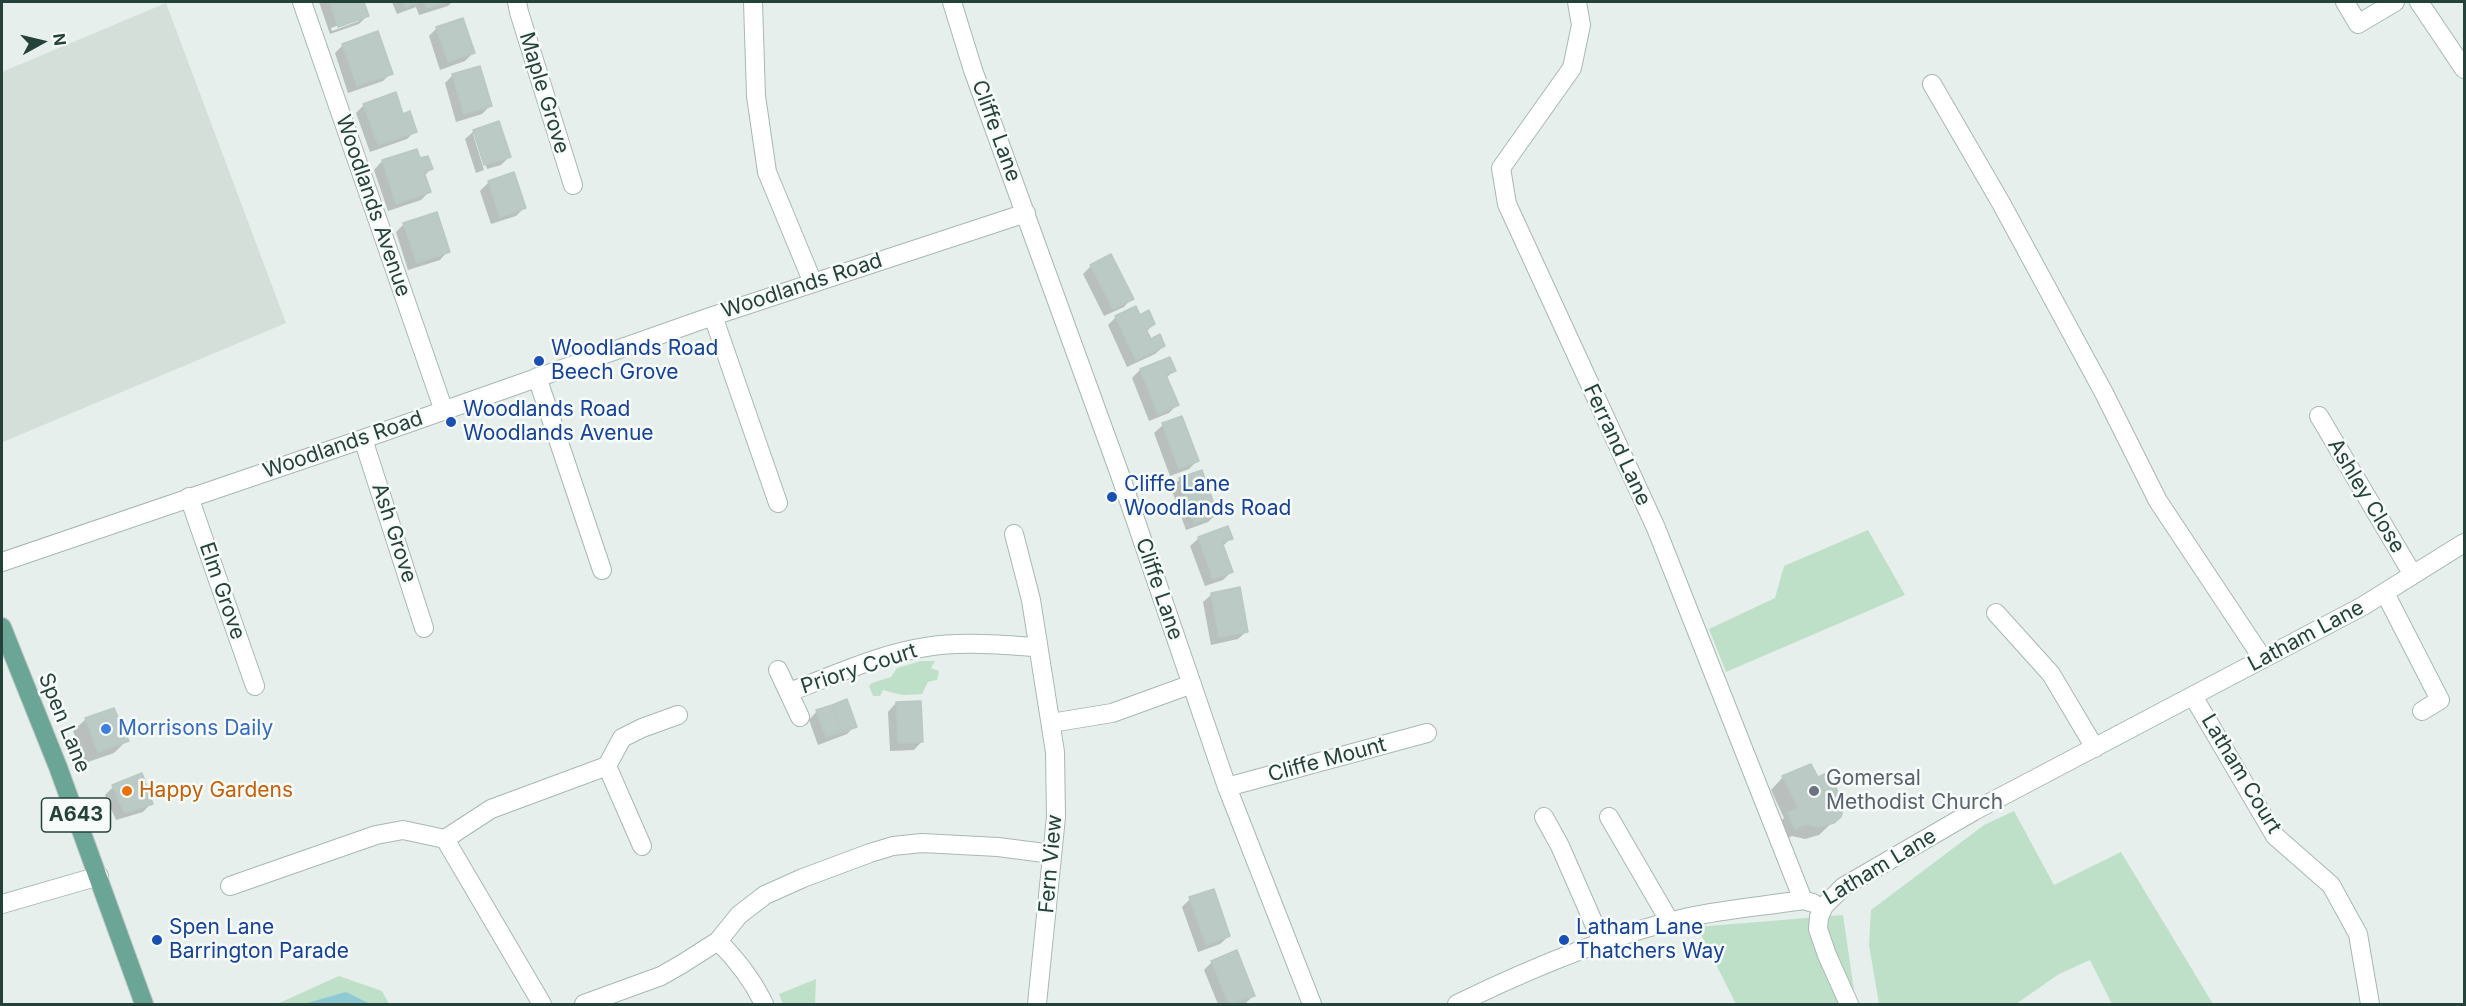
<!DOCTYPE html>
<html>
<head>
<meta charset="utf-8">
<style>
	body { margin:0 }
	#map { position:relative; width:2466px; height:1006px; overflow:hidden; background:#e6efeb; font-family:Inter,sans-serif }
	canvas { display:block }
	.frame { position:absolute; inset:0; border:3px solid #24423a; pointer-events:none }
	.north { position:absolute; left:12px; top:12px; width:60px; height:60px; -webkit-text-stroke:4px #f7fbf9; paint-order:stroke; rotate:82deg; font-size:16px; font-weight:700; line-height:24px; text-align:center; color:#24423a }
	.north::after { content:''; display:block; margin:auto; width:21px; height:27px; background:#24423a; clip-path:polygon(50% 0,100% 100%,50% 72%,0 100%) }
</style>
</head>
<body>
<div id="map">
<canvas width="2466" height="1006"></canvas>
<div class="frame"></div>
<div class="north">N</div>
</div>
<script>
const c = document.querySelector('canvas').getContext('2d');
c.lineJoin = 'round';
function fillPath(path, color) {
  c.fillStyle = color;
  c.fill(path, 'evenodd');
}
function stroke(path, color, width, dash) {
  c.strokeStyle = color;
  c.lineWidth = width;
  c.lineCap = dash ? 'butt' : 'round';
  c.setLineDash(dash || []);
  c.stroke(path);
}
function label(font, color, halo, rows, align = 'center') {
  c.font = font + ' Inter,sans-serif';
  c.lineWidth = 5;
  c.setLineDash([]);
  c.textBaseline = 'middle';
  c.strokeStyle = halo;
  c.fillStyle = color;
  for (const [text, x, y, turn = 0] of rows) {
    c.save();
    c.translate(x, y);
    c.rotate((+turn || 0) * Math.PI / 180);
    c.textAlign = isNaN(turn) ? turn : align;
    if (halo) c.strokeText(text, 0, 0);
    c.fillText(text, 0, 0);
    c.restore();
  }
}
fillPath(new Path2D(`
	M166,3l120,320 -283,119 -1,-1v-369z`), '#d4dfda');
fillPath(new Path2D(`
	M1868,530l37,65 -179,77 -17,-43 66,-31 9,-32z
	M921,661h14l-4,7 8,3 -2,9 -9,2 -6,12 -20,1 -19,-5 -3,6h-7l-4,-10 3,-3 19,-6 6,-9z
	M2014,811l40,74 67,-33 92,152h-101l-22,-44 -31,14 -43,30h-137l-10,-59 2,-35 113,-85z
	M1843,915l13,89h-120l-39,-77z
	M339,976l43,15 7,13h-112z
	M816,979l-1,25h-32l-4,-10z`), '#bfe0c8');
fillPath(new Path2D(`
	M346,992l24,12h-64l1,-1z`), '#8ec9d4');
fillPath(new Path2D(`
	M319,2h43l5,14 -8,8 -29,10zM359,18v3l-27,10 -1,-3z
	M392,2h60l-4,4 -29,9 -3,-8 -19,7z
	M437,28l36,25 -8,8 -25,9 -11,-34z
	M343,45l48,28 -8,8 -35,12 -13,-40z
	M453,75l37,31 -8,8 -26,8 -11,-39z
	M364,105l38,11 13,15 -8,8 -37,13 -14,-39z
	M474,131l35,26 -8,8 -14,4 -11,-35h-3l11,36 -8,3 -11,-34z
	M416,151l3,9 12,9 -7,7 5,16 -8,8 -33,11 -14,-41 8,-9z
	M489,182l35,26 -8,8 -25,8 -11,-33z
	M404,224l44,27 -8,9 -32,10 -12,-38z
	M1091,266l41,32 -8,9 -20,9 -21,-42z
	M1116,317h23l15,7 -8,8 4,8 14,6 -9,8 -28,13 -19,-42z
	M1169,359l5,12 -8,7 11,27 -8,8 -20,8 -17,-43 8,-8z
	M1163,425l34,36 -8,8 -19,7 -16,-43z
	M1201,472l15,42 -8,8 -22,8 -15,-42 8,-8z
	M1199,538h32l-9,9 9,25 -8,8 -18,6 -15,-40z
	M1212,594l35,37 -9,8 -27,6 -8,-43z
	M896,703l26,38 -8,9 -24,1 -2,-39z
	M817,711l38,15 -8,8 -29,11 -9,-25z
	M86,719l41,21 -13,13 -29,10 -12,-32z
	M1783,777l34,2 22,37 -20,19 -14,4 -13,-3 -9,5 -8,-14 9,-9 -13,-28z
	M113,787l38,16 -8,9 -27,8 -11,-25z
	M1190,899l39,37 -9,8 -22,8 -16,-45z
	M1212,962l41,34 -8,8h-27l-14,-34z`), '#0003');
const building = new Path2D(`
	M330,2h34l5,14 -31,11z
	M403,2h17l-15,5z
	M425,2h22l-20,6z
	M463,18l12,35 -27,9 -12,-35z
	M378,31l15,43 -36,12 -15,-42z
	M480,66l12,40 -28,8 -12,-40z
	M396,92l7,22 7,-3 7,21 -39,13 -15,-41z
	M499,121l12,36 -27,8 -11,-35z
	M417,149l3,9 8,-2 5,13 -9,3 7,20 -35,12 -14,-44z
	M514,172l12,36 -26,9 -12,-36z
	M437,212l13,40 -33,11 -14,-40z
	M1111,254l23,45 -21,10 -23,-44z
	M1136,306l4,9 9,-5 6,14 -9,5 5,10 9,-5 5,12 -29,14 -21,-44z
	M1170,357l6,14 -10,4 13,30 -21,9 -18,-45z
	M1182,416l17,45 -20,8 -17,-46z
	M1202,470l16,45 -24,8 -15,-45z
	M1228,526l5,13 -11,3 11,30 -20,7 -15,-42z
	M1240,587l8,45 -29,5 -8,-44z
	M847,699l10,28 -15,5 -10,-27z
	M921,701l2,41 -25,1 -2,-41z
	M832,705l10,27 -16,5 -10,-27z
	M114,708l15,33 -31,11 -13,-34z
	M1811,764l7,13 11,-5 15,34 -3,11 -7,6 -16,4 -12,-3 -11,5 -8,-16 11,-5 -16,-32z
	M142,773l11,31 -28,9 -13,-28z
	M1214,889l16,47 -24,9 -17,-48z
	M1237,950l18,46 -26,8 -18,-43z`);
fillPath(building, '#bbcac4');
stroke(building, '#b8c9c2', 1.5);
const minor = new Path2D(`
	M302,2l142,409
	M517,2l2,10 54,173
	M753,2l3,94 11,76 46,111
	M952,2l21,68 146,402 108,315 85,217
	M1577,2l4,23 -9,43 -71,100 6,36 149,324 147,372
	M2345,2l13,22 37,-22
	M2419,2l45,67
	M1932,84l69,119 103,190 54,108 105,158
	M713,316l65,187
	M537,377l65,193
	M2319,416l94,159
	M363,439l61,189
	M189,497l66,189
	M1014,534l17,66 24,152 1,65 -19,187
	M2,562l361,-123 350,-123 313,-103
	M2385,593l55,107 -18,11
	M1996,613l55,61 44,74
	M778,670l22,47
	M789,692c44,-16 90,-38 137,-45 36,-6 74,-2 111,0
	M2193,696l82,140 56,49 27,49 12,70
	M1051,723l61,-10 80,-29
	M607,766l35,80
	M1227,787l200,-54
	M1544,817l16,29 42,96
	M1609,817l61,105
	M445,839l46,-30 116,-43 15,-28 20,-10 36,-13
	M230,886l146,-51 27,-5 42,9 97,165
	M2,904l97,-28
	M718,941c18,18 35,40 46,63
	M584,1004l77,-28 21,-12 36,-23 21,-26 26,-20 38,-17 67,-25 23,-7 29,-3 76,4 54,7
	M1457,1004c70,-34 155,-70 232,-87 37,-8 76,-11 114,-17l10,3
	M1849,1004l-22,-49 -9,-26 1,-12 5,-11 19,-19 131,-76 389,-205 101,-63`);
const major = new Path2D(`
	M2,627l56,140 86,237`);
stroke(minor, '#a8b8b2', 20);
stroke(major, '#c2cac8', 20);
stroke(minor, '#fff', 18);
stroke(major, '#6aa596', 18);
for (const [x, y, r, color] of [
	[539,361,6,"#1a4fb4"],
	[451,422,6,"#1a4fb4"],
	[1112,497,6,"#1a4fb4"],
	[106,729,6,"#3f7fe0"],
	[127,791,6,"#e8710a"],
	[1814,791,6,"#6b7280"],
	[157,940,6,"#1a4fb4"],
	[1564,940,6,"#1a4fb4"]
]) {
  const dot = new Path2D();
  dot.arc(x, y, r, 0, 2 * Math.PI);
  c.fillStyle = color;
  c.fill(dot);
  stroke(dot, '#f7fbf9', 2);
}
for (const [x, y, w] of [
	[76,815,69]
]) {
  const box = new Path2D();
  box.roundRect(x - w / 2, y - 17, w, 34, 4.5);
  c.fillStyle = '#f7fbf9';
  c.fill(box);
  stroke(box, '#24423a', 1.5);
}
label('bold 20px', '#24423a', null, [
	["A643",76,815]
]);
label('21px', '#24423a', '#f7fbf9', [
	["Maple Grove",544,93,73],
	["Cliffe Lane",996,131,70],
	["Woodlands Avenue",373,206,71],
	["Woodlands Road",802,286,-18],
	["Woodlands Road",343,445,-19],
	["Ferrand Lane",1617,445,65],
	["Ashley Close",2366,496,59],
	["Ash Grove",394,533,72],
	["Cliffe Lane",1159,589,71],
	["Elm Grove",222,591,71],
	["Latham Lane",2306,636,-28],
	["Priory Court",859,669,-18],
	["Spen Lane",64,723,68],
	["Cliffe Mount",1327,760,-15],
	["Latham Court",2241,774,59],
	["Fern View",1051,864,-85],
	["Latham Lane",1880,867,-31]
]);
label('21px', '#164399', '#f7fbf9', [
	["Woodlands Road",551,349],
	["Beech Grove",551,373],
	["Woodlands Road",463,410],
	["Woodlands Avenue",463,434],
	["Cliffe Lane",1124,485],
	["Woodlands Road",1124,509],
	["Spen Lane",169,928],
	["Barrington Parade",169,952],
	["Latham Lane",1576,928],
	["Thatchers Way",1576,952]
], 'left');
label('21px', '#366cbe', '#f7fbf9', [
	["Morrisons Daily",118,729]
], 'left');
label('21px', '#5b616d', '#f7fbf9', [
	["Gomersal",1826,779],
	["Methodist Church",1826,803]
], 'left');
label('21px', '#c56008', '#f7fbf9', [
	["Happy Gardens",139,791]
], 'left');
</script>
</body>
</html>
